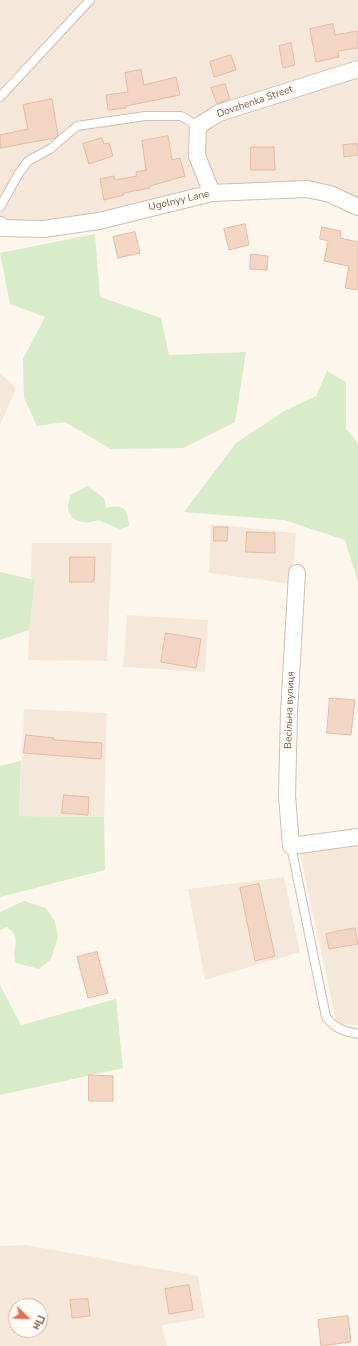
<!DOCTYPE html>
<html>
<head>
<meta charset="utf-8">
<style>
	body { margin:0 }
	#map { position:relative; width:358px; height:1346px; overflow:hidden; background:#fdf6ec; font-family:"Nunito Sans",sans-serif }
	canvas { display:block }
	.north { position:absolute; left:8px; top:1298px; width:40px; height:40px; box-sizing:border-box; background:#fffaf3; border:1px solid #cabbb1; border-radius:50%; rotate:113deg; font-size:11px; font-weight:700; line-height:16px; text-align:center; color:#7a5c4d }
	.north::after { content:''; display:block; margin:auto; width:14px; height:18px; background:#e76f51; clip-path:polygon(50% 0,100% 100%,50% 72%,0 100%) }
</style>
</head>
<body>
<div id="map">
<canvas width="358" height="1346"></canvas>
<div class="north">Пн</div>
</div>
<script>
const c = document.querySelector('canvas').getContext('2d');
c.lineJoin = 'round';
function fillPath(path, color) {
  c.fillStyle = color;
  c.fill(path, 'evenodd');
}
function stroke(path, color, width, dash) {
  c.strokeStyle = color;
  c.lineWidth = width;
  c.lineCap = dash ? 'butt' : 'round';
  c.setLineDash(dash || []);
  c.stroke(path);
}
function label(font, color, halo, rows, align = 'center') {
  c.font = font + ' "Nunito Sans",sans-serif';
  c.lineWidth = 4;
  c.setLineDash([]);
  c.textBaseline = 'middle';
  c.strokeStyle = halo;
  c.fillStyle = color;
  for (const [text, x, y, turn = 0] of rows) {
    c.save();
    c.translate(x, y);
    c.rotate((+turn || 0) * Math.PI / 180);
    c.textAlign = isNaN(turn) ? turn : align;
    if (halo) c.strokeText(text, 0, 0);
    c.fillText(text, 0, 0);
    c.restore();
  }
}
fillPath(new Path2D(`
	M0,0h358v207l-28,-13 -80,-3 -151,30 -99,8z
	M0,373l16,15 -16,37z
	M211,524l85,9 -4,51 -83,-11z
	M32,543h80l-5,118 -79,-1z
	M127,615l81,5 -3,52 -82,-5z
	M24,709l83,4 -3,104 -85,-1z
	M358,837v188l-21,-1 -39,-179z
	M284,877l16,75 -95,28 -17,-91z
	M26,1245l172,31 7,42 -43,7 5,21h-167v-100zM16,1306h24v24h-24z`), '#f5e8da');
fillPath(new Path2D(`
	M95,234l5,63 61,21 8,37 77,-3 -11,70 -52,26 -72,1 -46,-27 -28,4 -13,-28 -1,-39 22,-42 -35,-13 -10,-51z
	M327,371l19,11v47l12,14v139l-13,-42 -61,-20 -100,-8 52,-69 50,-33 30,-14z
	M87,486l17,12 2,10c17,-4 22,0 23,18l-9,3 -22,-9c-11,5 -29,3 -30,-13 0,-4 2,-9 3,-12z
	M0,572l35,8 -6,50 -29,10z
	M21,761l-2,55 85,1 1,53 -105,27v-131z
	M24,901l22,7 9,13 3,16 -7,22 -12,10 -23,-6c-6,-16 8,-24 -9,-36l-7,3v-18z
	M0,985l21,40 95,-26 7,69 -123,27z`), '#d8ecc9');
const building = new Path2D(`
	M333,24l2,11 23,-4v17l-20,3 1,6 -23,5 -6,-33z
	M291,43l4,22 -12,3 -4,-22z
	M231,55l5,15 -22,7 -4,-15z
	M141,70l3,15 32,-8 4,18 -54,11v2l-18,2 -2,-15 22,-3 -3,-19z
	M225,84l5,15 -13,5 -6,-16z
	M52,99l6,36 -3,3 -55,10v-13l28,-6 -5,-24z
	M168,136l4,24 8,-2 5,18 -35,10v2l-27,5 1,2 -20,5 -4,-21 14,-3 1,4 22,-4 -1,-4 10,-2 -4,-29z
	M102,138l2,6 5,-1 4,13 -24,8 -6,-20z
	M358,144v11l-14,2 -1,-12z
	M251,147h23l1,23h-24z
	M245,224l4,21 -20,5 -5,-21z
	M322,227l19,4 -1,7 18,4v48l-13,-2 4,-22 -25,-5 4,-20 -8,-2z
	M135,232l5,21 -22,5 -5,-21z
	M251,254l17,2 -1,14 -17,-1z
	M214,527h14l-1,14h-13z
	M247,532l28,1v20l-29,-1z
	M70,557h25l-1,25h-24z
	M166,633l35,6 -5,29 -35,-6z
	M330,698l25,2 -4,35 -24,-2z
	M26,735l28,3v2l48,3 -1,16 -77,-6z
	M64,795l25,2 -1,18 -26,-2z
	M259,884l16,72 -20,5 -15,-73z
	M355,928l3,16 -29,5 -3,-15z
	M97,952l11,41 -20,5 -11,-41z
	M89,1075l24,1v25h-24z
	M189,1285l4,25 -24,4 -4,-25z
	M88,1299l2,17 -18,2 -2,-18z
	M348,1316l3,26 -30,4 -3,-26z`);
fillPath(building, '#f3d5c3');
stroke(building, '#e6bba3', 1);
const lane = new Path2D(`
	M0,97l90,-97
	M0,207l19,-34 9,-12 22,-12 27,-23 68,-10h36l17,10
	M291,846l35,171c9,12 18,14 32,17`);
const street = new Path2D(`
	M212,193l-15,-37 1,-30 21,-13 139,-44
	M0,225l1,3 42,1 56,-8 113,-28 95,-4 23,5 28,13
	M297,573l-8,139 -2,84 4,50 67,-9`);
stroke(lane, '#d1beb0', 10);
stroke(street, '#d1beb0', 18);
stroke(lane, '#fff', 8);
stroke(street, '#fff', 16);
label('10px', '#7a5c4d', '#fffaf3', [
	["Dovzhenka Street",255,102,-19],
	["Ugolnyy Lane",179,201,-13],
	["Весільна вулиця",290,710,-88]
]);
</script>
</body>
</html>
